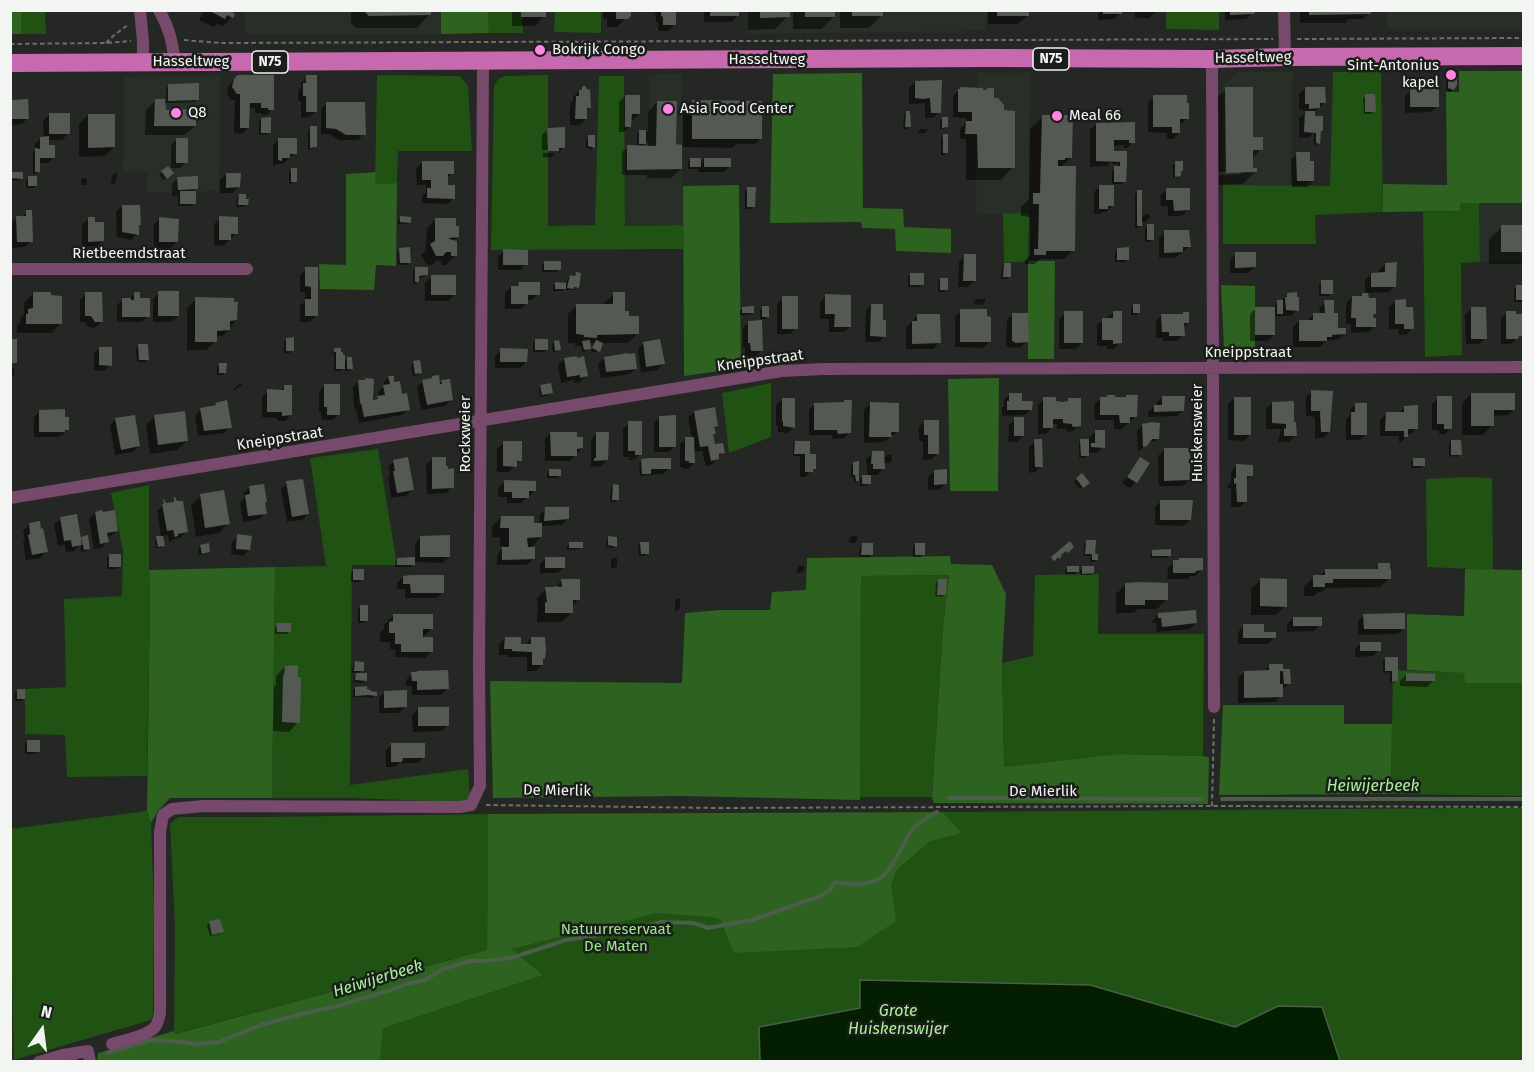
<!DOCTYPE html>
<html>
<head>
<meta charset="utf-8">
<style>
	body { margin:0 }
	#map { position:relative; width:1534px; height:1072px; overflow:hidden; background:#242723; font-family:"Fira Sans",sans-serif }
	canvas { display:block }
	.frame { position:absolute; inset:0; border:12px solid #f3f5f3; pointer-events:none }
	.north { position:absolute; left:12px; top:1000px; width:60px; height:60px; -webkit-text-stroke:4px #1a1d1a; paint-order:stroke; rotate:14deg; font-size:16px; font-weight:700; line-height:24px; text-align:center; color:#f3f5f3 }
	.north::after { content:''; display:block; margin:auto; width:21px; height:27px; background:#f3f5f3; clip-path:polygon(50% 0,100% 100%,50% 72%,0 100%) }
</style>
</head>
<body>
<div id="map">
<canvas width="1534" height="1072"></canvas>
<div class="frame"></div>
<div class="north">N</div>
</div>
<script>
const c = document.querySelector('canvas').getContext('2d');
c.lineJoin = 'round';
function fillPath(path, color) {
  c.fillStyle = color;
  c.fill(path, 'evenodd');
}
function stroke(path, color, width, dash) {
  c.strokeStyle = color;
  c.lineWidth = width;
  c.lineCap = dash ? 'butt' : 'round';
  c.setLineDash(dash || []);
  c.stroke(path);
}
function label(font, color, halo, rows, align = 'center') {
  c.font = font + ' "Fira Sans",sans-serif';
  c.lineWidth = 5;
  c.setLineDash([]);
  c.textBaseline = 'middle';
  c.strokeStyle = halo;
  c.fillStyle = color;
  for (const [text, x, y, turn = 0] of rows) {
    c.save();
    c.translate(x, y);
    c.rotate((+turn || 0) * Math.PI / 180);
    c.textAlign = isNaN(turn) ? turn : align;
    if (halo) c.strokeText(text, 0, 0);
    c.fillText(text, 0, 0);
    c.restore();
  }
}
fillPath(new Path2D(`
	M245,11h196v23h-196z
	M748,11h238v20l-239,3z
	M1387,11h136v18h-136z
	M1293,71l-2,116 -68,-2 -1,-99 16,-14z
	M978,73h52l-1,141 -53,-1z
	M682,74l1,151 -58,1 -1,-81h25v-70z
	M221,75l-2,116 -72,2v-21l-24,-1 1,-94z
	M1479,203h44v58l-43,1z`), '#282f26');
fillPath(new Path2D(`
	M21,11h24l1,23h-25z
	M488,11h34l1,22h-34z
	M555,11h46v22l-47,-1z
	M1166,11h53v19l-53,-1z
	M1333,72h48l2,140 -68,3 1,29h-93v-59l107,1z
	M377,75l83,1 8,10 4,65h-74l-1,32 -22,1z
	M548,75v151l47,-1 4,-149h25l1,150 58,-1v24l-192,1 3,-163 4,-8 7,-3z
	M1461,203h18l1,59 -19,1 1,92 -37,2 -2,-145 37,-1z
	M1003,213l26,1 -1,47 -24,2z
	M771,383v54l-42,16 -7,-60z
	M378,449l19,116h-45l-2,220 118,-16 2,29 -12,4 -108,-4h-78l3,-231 51,-1 -16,-108z
	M1464,477l28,1 1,92 -66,-3 -1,-88z
	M149,485v85l1,25 -3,181 -80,1 -2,-42 -40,-1v-45l41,-2 -2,-88 58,-3 1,-46 -12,-57z
	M1099,574l-1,60h106l-1,122 -85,-2 -114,13 -2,-104 31,-7 2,-81z
	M949,575l-6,53 -11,169h-73l2,-221z
	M1393,670l71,3 2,10h57v113l-132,-2z
	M1466,808h57v253l-1409,1 378,-109v-138l399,70 6,-15 32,-28 33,-9 -19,-21z
	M147,811l4,12 3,82 -1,109 -2,6 -137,40 -3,-127 -1,-104z
	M488,814l-1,136 -313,84 1,-108 -5,-102 8,-7h83z`), '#205213');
fillPath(new Path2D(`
	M10,11h11v23h-10z
	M441,11h47l1,22 -48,1z
	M1459,71h64v132h-62l-1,8 -77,1v-28l64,1 -1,-93h13z
	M862,73l1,135 40,1 1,18 47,2v24l-55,-2 -1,-22 -33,-1 -1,-6 -91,1 3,-149z
	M376,172l-1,12 22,-1 -1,83 -20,-1 -2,25 -54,-1 -1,-25 27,1v-91z
	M739,185l2,183 -57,8 -1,-190z
	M1028,261h27l-1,98h-26z
	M1221,285l34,1v72l-22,-1 -9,-9z
	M999,378l-1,113h-48l-2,-112z
	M950,556l1,8 41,1 14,29 -4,69 2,104 114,-13 85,2 6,1 -1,47 -274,-1 -2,-6 11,-169 6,-53 -88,1 -1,224 -177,-4 -190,2 -3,-117 192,2 3,-70 35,-3h50l2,-18 34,-2 1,-32z
	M275,567l-3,231h-102l-12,13 -7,12 -4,-12 3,-216 -1,-25z
	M1465,569l58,1v113h-58l-1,-10 -57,-3v-56l57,2z
	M1223,705h121v19h48l-1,70 -172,1z
	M943,812l19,21 -33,9 -32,28 -6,15 5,36 -39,26 -123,6 -14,-34 -8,-2 -56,-4 -145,36 32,26 -160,53 -3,33 -283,1 1,-9 76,-22 1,3 312,-84 1,-136z`), '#2d6220');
const water = new Path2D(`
	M860,980l230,5 145,42 43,-21 44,1 18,54h-580l-1,-34 101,-19z`);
fillPath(water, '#031e00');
stroke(water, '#4b5e49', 1.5);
fillPath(new Path2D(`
	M204,10h28v7l-9,9 -6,-2 -3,3 -15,-7z
	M351,10h78v5l-12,13h-61l-5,-5z
	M512,10h32v6l-9,10h-23z
	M603,10h30l-16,17h-10v-8h-4z
	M655,10h19v15l-6,6h-10v-9h-2z
	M704,10h33v6l-5,6h-28z
	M748,10h40v6l-13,13 -27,1z
	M793,10h41v6l-13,13h-28z
	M840,10h41v6l-12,12h-29z
	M988,10h40v5l-10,9h-30z
	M1098,10h22v4l-6,5 -16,1z
	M1135,10h20v2l-6,6h-14z
	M1225,10h30l-9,9 -21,1z
	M1300,10h69v3l-6,6h-15l-3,4h-45z
	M1448,75l5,14 -3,3 -4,-2v-12z
	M307,77l9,34 -6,6 -9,1v-17h-3v-11l3,-2v-5z
	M236,78l36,31 -5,6h-5v-2h-7v-5h-7v20l-6,6 -8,-1 1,-33h-4l-4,-6 1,-8z
	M915,82h26l-2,30 -6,6h-8v-15l-16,1v-16z
	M169,85l28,15 -2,2 -31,1v8l31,15 -10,9h-40l1,-25 9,-9h11v-13z
	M582,88l8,20 -4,3v8l-6,6h-10v-21l3,-3v-4z
	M1305,88l19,15 -10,9 5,20v11l-3,2h-2v-12l-6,5h-9v-20l5,-4 -1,-5h-4v-15z
	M960,89l22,3 11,8 20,67 -12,13h-35v-41h-6v-10l6,-6v-5l-13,-1v-21z
	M1226,89l25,49 10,11 -9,10v10l3,3 -12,12 -29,1 -1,-83zM1241,171v3l-23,1v-3z
	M1411,90l26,16 -6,6 -26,1v-17z
	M625,96l14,18 -6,6h-3v6l-6,6h-5v-30z
	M1366,96l8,15 -3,3h-7l-1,-16z
	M1154,97l33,21 -6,6h-2v9l-6,6h-6v-6l-19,-1v-29z
	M10,101l17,18 -5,5 -12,1z
	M657,102l18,44h8v-35l9,-9 69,36 -6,6h-19l-3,4 -52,-1v22l-10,9h-24v-3h-25v-23l6,-5h9v-13l2,-2h9v-20zM648,141v6h-7l3,-3z
	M327,103l37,31 -6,6h-19l-10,-6h-8v-25z
	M906,112l3,15 -2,2h-4l1,-14z
	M49,115l19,19 -6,6h-14v6l6,11 -6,6h-9v8l-3,3h-3v-22l2,-2v-6l6,-6h3l-1,-17z
	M88,115l26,32 -9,9 -26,1v-33z
	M1043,117l28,40 -11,11 13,82 -9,9h-24l-5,5h-10v-4l5,-4v-39l-9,-1v-9l8,-8 1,-70z
	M943,118l4,9 -3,2h-4v-8z
	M261,119l8,13 -2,2 -8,1v-13z
	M1096,124l37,18 -6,6h-3v-3l-11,1v9l12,-3v29l-3,3h-10v-14l3,-2h3v-4h-6v-3l-5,5 -17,1v-37z
	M311,128l5,19 -3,2 -5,1v-20z
	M548,129l16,18 -6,6h-3l-3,4h-9v-4h14l3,-3h-18v-15z
	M920,129h7v2l-2,2h-8z
	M589,136l5,11 -3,3 -1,-2h-4v-9z
	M944,136l3,16 -3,3h-3v-17z
	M177,139l9,23 -6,6h-9v-23z
	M279,139l16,14 -12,11h-6l-4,2v-21z
	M1297,154l16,27 -6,6h-15l-1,-27z
	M691,159l8,5 5,-5 25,8 -5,5h-26v-3h-10v-7z
	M1176,162l3,14 -2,2h-4v-13z
	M422,163l30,10 -6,6v7l7,12 -5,6 -26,-1v-7l4,-4v-7h-9l-1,-17z
	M167,168l5,5 -8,7 -5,-5z
	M292,170l3,11 -3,3h-3v-12z
	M10,173l11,5 -2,3 -9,-1z
	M115,173h2l-1,9 -2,2h-3l1,-8z
	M226,174l12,13 -5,6h-13v-13z
	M28,178l8,8 -3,2h-7v-8z
	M83,178h4v5l-2,2h-4v-5z
	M178,178l19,11 -3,2v12l-2,3h-14v-11l-6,1v-12z
	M1100,186l12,20 -6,6h-3l-3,2h-6v-22z
	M748,188l6,18 -3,3h-6v-18z
	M1166,190l22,20 -6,6h-14v-10h-7l-1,-10z
	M1138,192l2,27 6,-5h4v3l-4,5h-6v4l-2,2h-3v-34z
	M239,195l8,9 -3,3h-8l1,-9z
	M122,206l16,20 -1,8 -6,6 -14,-3 -1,-25z
	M27,212l4,29 -6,6 -14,1v-24l6,-6 4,-1z
	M160,218l17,24 -6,6h-17v-24z
	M220,218l16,15 -13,13 -9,-1v-21z
	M401,218l9,4 -3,2h-9v-3z
	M88,219l6,5 9,16 -6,6 -15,1v-22z
	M436,219l21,18 -5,5 4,13 -10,10h-4v-4h-6l-4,4h-5l-6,-10 5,-5 1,-22z
	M1148,225l4,14 -2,3h-5v-14z
	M1502,227h22v37h-35v-25z
	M1165,232l24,15 -14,11h-16v-20z
	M400,249l9,13 -2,3h-9l-1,-13z
	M1118,249l9,10 -2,3h-10v-10z
	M504,251l22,13 -5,6h-23v-13z
	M1236,254l18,13 -6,6h-18v-13z
	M965,256l9,25 -6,6h-10l1,-25z
	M544,263l15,6 -2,3h-15v-7z
	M1004,264l5,12 -2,3h-6l1,-12z
	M1385,264l10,22 -6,6 -23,1 9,21 -3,2 3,10 -6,6 -18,1v-9h-5v-21l6,-6h8l3,-3h2v-14l6,-6h8v-4z
	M317,268l-1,48 -6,6h-10v-16l5,-5v-9h-5v-17l6,-6z
	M415,268l12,7 -3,2 -6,1v3l-3,3h-2v-13z
	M576,274l1,13 -2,3h-9v-4l-4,5h-9v-5l3,-2h11v-5z
	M911,275l11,10 -2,2h-12v-10z
	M431,277l23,18 -6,6h-23v-18z
	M941,279l5,11 -2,2h-6v-10z
	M1321,282l11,11 -3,3h-10v-12z
	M519,283l19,11 -6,6h-5v3l-6,6h-16v-16l6,-6h4z
	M1517,286h7l-1,16h-9v-13z
	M33,293l17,4 11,26 -9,10h-35v-8l3,-2v-4l4,-4v-12z
	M159,293l19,23 -6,6h-19v-23z
	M85,294l16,28 -6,6 -7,-1 -3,-5h-5v-22z
	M134,294l14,22 -6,6h-25v-17l6,-6h6z
	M614,294l10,19 14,20 -10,10h-26l-6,10 -5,-2 3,-8h-5v5l-2,3 -5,1 -1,-6h-6v-3h-7v-29l9,-9h27v-2z
	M1288,294l9,16 -6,6h-17v19l-6,6h-18v-27l6,-6h19v-4l7,-4z
	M826,296l24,31 -6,5h-15v-13h-9v-17z
	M783,298l13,30 -6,6h-13v-30z
	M196,299l40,21 -13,16h-7v5l-10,9h-19v-42z
	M977,299h8v3l-3,3 -8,-1v-2z
	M1395,301l17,28 -6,6h-7l-1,-6h-9v-22z
	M1325,302l11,28 9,3 -6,6 -13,2 -6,6h-27v-20l6,-6 9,-1 6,-6h6l-1,-6z
	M871,305l13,32 -5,5h-14l1,-31z
	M1134,305l5,8 -3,2h-5v-7z
	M743,308l9,5 -2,2h-10v-4z
	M763,308l5,8 -3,3h-5l2,31 -6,6h-11v-8h-2v-20l6,-6h11v-12z
	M1471,309l14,29 -6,6h-13l-1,-29z
	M10,310h2v12l-2,1z
	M961,311l28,31 -6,6 -28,-1v-30z
	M1114,312l6,31 -6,6h-7v-3h-10v-21z
	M1507,312l13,23 -9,9h-10v-26z
	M1065,313l17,30 -6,6h-17v-30z
	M1184,313l4,10 -5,5v7l-6,6h-14v-3h-7v-17l6,-6h20z
	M1013,314l14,27 -6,6 -11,1v-1h-4l1,-27z
	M918,315l21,28 -6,6h-27v-21z
	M287,339l5,11 -2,3h-6v-11z
	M535,340l12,10 -3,2h-11v-9z
	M554,342l5,8 -2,2 -4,1 -1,-8z
	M644,343l19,21 -6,6 -16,3 -3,-24z
	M139,346l8,13 -2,3h-8l-1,-14z
	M99,348l11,17 -6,6 -10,-1v-16z
	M335,350l9,13 4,-4 3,9 -2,3h-4v-4l-4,4h-7v-18l-2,1v-2z
	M501,350l25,12 -6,6h-25v-12z
	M604,358l32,10 -6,6 -29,4 -3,-14z
	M564,359l22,17 -6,6 -6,1v-3l-13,3 -3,-18z
	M414,362l6,11 -2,2 -5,1 -2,-11z
	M220,364l5,9 -3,2h-5v-8z
	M10,368h4v7l-3,3z
	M389,377l19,32 -6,6 -43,8 -3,-14h-2l-1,-22 6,-6 13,23 7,-7 -1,-5 6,-6 -1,-3z
	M423,381l16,4 3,-4 9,19 -6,6 -24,4 -4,-23z
	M241,383l1,2 -8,6 -1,-2z
	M325,385l14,29 -6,6h-11l-1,-8h-2v-21z
	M285,386l6,29 -6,6h-8v-3l-15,-1v-20l6,-6h12z
	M541,387l10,6 -3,2 -8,2 -1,-8z
	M1312,392l17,40 -6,6h-8v-21l-9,-1v-19z
	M1010,394l11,8 10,7 -6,6 -23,1v-8l2,-2v-6z
	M1471,394l43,15 -6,6 -16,1v9l-9,10h-21v-31z
	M1162,397l21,13 -6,6 -29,1v-5l6,-5h2l1,-4z
	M1234,398l16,37 -6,6 -16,-1v-36z
	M1438,398l13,30 -6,6h-6v-4h-7v-26z
	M782,399l12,28 -6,6 -10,-1v-6h-2v-21z
	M1044,399l10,3 11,1 4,-4 10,26 -6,6 -5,1 -2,-3h-9v-5h-5v4l-6,6h-8v-29z
	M1100,399l36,17 -14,13h-8v-9h-19l-1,-16z
	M844,401l6,31 -6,6 -12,1v-4h-23v-25l6,-6h27z
	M1272,403l21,20 2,13 -6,6h-11l3,-13h-15v-20z
	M216,404l14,23 -6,6 -26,3 -3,-21 6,-6 12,-2z
	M870,404l27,28 -13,10 -20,1v-33z
	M1356,404l10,30 -6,6h-14v-21l4,-4v-5z
	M1405,407l12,21 -6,6h-4v2l-6,6h-2v-6h-19v-16l6,-6 13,-1z
	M40,411l28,18 -6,6 -5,2h-23v-20z
	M694,412l22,14 -3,3 -1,6 2,11 9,6 -11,13 -6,1 -4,-15 -9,1 1,11 -6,6h-5v-2h-3v-23l6,-5 6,-1 -4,-20z
	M155,416l32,25 -10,9 -27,4 -4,-29z
	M660,417l15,29 -6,6h-15v-29z
	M116,419l23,27 -6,6 -18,3 -5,-30z
	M1015,419l8,17 -6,6h-9l1,-17z
	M925,421l13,32 -6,6 -9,1v-19h-4v-14z
	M629,423l11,31 -6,6h-5v-3h-6v-28z
	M1143,425l15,13 -3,3h-6l-3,4 -8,7 -1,-21z
	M1095,432l8,15 -6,6h-9l-3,5h-6v-15l2,-3h8v-2z
	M551,433l25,6 6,9 -12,13h-25v-22z
	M597,433l10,27 -6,6 -12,1 2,-3v-25z
	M1035,441l6,25 -6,6 -6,1v-26z
	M1451,441l9,13 -2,3 -9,-1v-12z
	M795,442l14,13 5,13 -9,9h-5v-21h-7v-11z
	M503,443l17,17 -11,12h-12v-23z
	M1164,450l25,30 -6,6h-24l-1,-30z
	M872,453l11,6 4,-4h5v6l-3,2h-6v6l-6,6h-8v8l-3,3h-6v-7l2,-2h6l-2,-18z
	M432,459l13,8 7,20 -6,6 -19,1 -1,-29z
	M1141,459l-5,23 -6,6 -8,-5 13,-18z
	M642,460l27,8 -6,6 -23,2 -1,-13z
	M1413,460l11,5 -3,3h-10v-6z
	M394,461l18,29 -6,6 -15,2 -3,-20 2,-2 -2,-9z
	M854,463l4,17 -3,3h-1l-1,-6h-2v-11z
	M1237,465l14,10 -5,5v21l-6,6h-9v-19l-3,1v-4l3,-3v-11z
	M550,471l10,4 -3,3h-10v-5z
	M934,471l11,13 -5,6h-12v-13z
	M1082,475l6,8 -8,6 -6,-7z
	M504,482l31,9 -14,12h-14v-6h-9v-9z
	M287,483l21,31 -6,6 -15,2 -6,-33z
	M613,486l5,13 -3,3h-5l1,-14z
	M250,487l14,16 1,10 -6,6 -16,3 -3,-19 4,-5v-5z
	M201,496l27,27 -9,10 -23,4 -5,-32z
	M1161,501l29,19 -6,6 -29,-1v-18z
	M163,505l23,27 -6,6 -7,1 -3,3h-1l-1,-7 -6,1 1,9 -2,3h-5l-1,-8 2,-2 4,-1 -4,-26z
	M546,509l22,10 -6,6 -21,1v11l-12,12 4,10 -6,6h-30v-10l8,-9h-5v-9h-8v-10l9,-10 32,8h6l1,-10z
	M95,513l22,17 -6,6 -5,1 1,5 -6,6 -7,1 -5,-30z
	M60,519l19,22 3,-3 7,10 -3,3 -5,1 -1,-7 -6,6 -8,1 -1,-7 -7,1 -4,-22z
	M29,525l17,27 -6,6 -14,2 -3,-18 2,-2 -2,-9z
	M238,536l11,14 -6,6 -12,-2 1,-12z
	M852,536h5v4l-2,3h-5l-1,-4z
	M421,537l28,20 -6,6 -30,-1v3l-2,2h-16v-5l3,-3h17v-16z
	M609,538l7,8 -3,2 -7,-1v-7z
	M1086,542l8,11 -3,3h6v4l-3,2h-4v-4l3,-2h-9v-12z
	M641,543l6,11 -2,2h-6l-1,-10z
	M570,544l11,3 -2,2 -12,1v-4z
	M862,545l10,9 -3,3h-10l1,-10z
	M916,545l7,9 -2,3h-8v-10z
	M201,546l8,5 -3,3 -7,1 -1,-6z
	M1153,552l17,3 -3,3h-16l-1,-4z
	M110,555l10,11 -3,3h-10v-11z
	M546,558l18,9 -6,6h-18v-9z
	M613,558h4v8l-3,2h-3v-8z
	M1174,562l27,8 -6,6h-5l-2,3h-21l1,-11z
	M1379,565l11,13 -10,9 -54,1 -4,4h-4l-4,4h-10v-10l10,-9 5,-1 6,-5h51v-3z
	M799,566h5v5l-3,2h-4v-4z
	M1083,567l10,5 -3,3h-10v-5z
	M1068,568l10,3 -3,3h-10v-4z
	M353,571l9,8 -2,3h-9v-9z
	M403,577l40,15 -6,6h-32v-9h-8v-6z
	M562,580l17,19 -8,8v6l-9,9h-25v-8l1,-2 -1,-14 9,-9 8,-1z
	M1260,580l25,26 -9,9h-25v-26z
	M938,581l7,13 -3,3 -7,-1 1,-13z
	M1125,585l41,15 -9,9h-19l-4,4h-18v-19z
	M677,599h3v9l-3,3h-2v-9z
	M361,607l6,13 -3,3h-6v-14z
	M1158,615l38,8 -6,6 -33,3 -1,-9h-3l-1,-2z
	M1364,615l40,13 -6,6 -40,1v-14z
	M393,616l38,13 -9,9 9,14 -6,6 -30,-1 1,-7 -6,-1v-7h-10v-9l4,-4v-4z
	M1293,618l27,7 -6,6 -27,1v-8z
	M277,625l13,6 -3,3h-12v-7z
	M1244,626l19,7 11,5 -6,6h-30v-12z
	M505,638l14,7h6l7,-7 12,21 -2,2v4l-6,6h-9v-14h-20v-2h-8v-11z
	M1361,643l18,7 -6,6 -18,1v-8z
	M1386,659h11v22l-3,2h-4v-11l-7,1v-12z
	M355,663l7,7 -4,4 7,6 -2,3 -10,-1 1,-5 4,-4h-6l1,-7z
	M1270,665l12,6 7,-1v14l-6,5h-2v7l-6,6 -37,1v-25l6,-6h19z
	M285,667l13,55 -9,10 -16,-1 1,-44 2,-2v-9z
	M412,674l35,15 -6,6h-29v-9h-6v-6z
	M1406,675l27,6 -6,6 -27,-1v-5z
	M355,688l10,2 10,6 -2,2 -8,-1h-12v-6z
	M18,691l6,8 -3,2h-6v-8z
	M385,692l20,15 -6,6h-20v-15z
	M418,709l30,16 -6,6 -29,1 -1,-17z
	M27,741l12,10 -3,3h-11v-10z
	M392,744l32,13 -6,6h-19l-4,4h-9v-17z
	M210,922l12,9 -2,3 -10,2 -3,-11z`), '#0007');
stroke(new Path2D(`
	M949,798l253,1
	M1222,799h302
	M107,1053l45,-13 30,2 13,2 24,-2 42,-17 41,-11 35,-8 54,-16 15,-6 19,-4 18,-11 27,-8h14l27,-3 55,-18 52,-8 44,-10 32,1 14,5 44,-8 66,-23 12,-7 5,-8c14,3 38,4 49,-7 12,-12 18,-30 27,-44 7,-9 16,-14 26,-19
	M74,1062l1,-2`), '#4b5e49', 4);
fillPath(new Path2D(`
	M208,10h26l-1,3 2,1 -2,4 -6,-3 -2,4z
	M363,10h68v5l-62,1z
	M521,10h25v7h-25z
	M616,10h15v6l-3,3h-12z
	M661,10h15v15h-13v-8l-2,-1z
	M710,10h29v6h-29z
	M760,10h30v7l-30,1z
	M805,10h30v7h-30z
	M852,10h31v6h-31z
	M997,10h32v6h-32z
	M1103,10h19v4h-19z
	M1230,10h27l-3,4 -24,1z
	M1309,10h62v4l-62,1z
	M1448,74h9v11l-3,5 -6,-2z
	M238,75h36v35h-6v-2h-7v-5h-11l-1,25h-9v-34h-3l-5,-7 2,-8 2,-1 -1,-1z
	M306,75h11v37h-11v-16h-3v-13h3z
	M942,80l-1,33h-10l-1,-15 -6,1 -9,-1v-17z
	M199,83v17l-31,1v-17z
	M583,86h2l3,4 2,-1 1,19h-4v11h-12l1,-23h3v-6h2z
	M960,87l23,1v2h4v-2h7v10h4l6,7v5l11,1v57h-37l-1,-34h-12l1,-13h6v-9h-14v-23h2z
	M1225,87h28v50h10v13h-10v18h4v4l-31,1z
	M1305,87h20l1,16h-6v5l-11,1v-5h-4z
	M1410,89h29v18h-29z
	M1365,94h10l1,18h-11z
	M625,95h15v19h-8l-1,13h-6z
	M1153,95h34v8h2v16h-9v14h-8v-6h-19z
	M28,99l1,20h-19v-19z
	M155,99h10l1,11 30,-1v17h-42z
	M692,100l70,1v38h-70z
	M657,101h20l-1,43 6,1v24l-55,1v-25l29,1z
	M326,102h39l1,33h-20l-10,-6 -10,-1z
	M906,111h4l1,16h-6z
	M1305,111h10v5h8v15h-2l-1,13 -4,-1v-10l-12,-1z
	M49,113h21v21h-21z
	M88,114h27v33l-27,1z
	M1042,115h31l-1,43h-7v2h-7v6h18l-1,85h-29v4h-12v-6h4l1,-45h-6v-11h7z
	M271,117v16h-10v-15z
	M942,117h6v10l-6,1z
	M1135,122v21h-6v-3h-15v11h13v11l-1,20h-12v-16h6v-4l-24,-1v-38z
	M310,126h7v21l-7,1z
	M565,127v21h-6v3h-11l-1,-23z
	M639,130h7v14h-7z
	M943,134h5v19h-5z
	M588,135h7v13l-7,-2z
	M49,136v9h6v13h-15v14h-5v-24l5,1v-12z
	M176,138h12v25h-12z
	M278,138h19v16h-7v4h-8v3l-4,-1z
	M1296,152h14v9h4v20h-17z
	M690,158h11v9h-11z
	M704,158h27v9h-27z
	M422,161h32v13h-6v11h7v14l-28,-1v-10h4v-8h-9z
	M1175,161h8v10h-2v5l-6,1z
	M168,166l6,7 -7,6 -6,-8z
	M291,168h6v14h-6z
	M10,172h13v7l-13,-1z
	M226,173h15l-1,14 -14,1z
	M28,176h9v10h-9z
	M198,176v13l-20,1 -1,-13z
	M1099,185h15v21h-6v3h-9z
	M747,187h9l-1,20h-8z
	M1166,188h24v22l-16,1 -1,-11h-7z
	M1137,190h5v36h-5z
	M180,191h16v13h-16z
	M239,194h7v5h3l-1,6h-10z
	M122,205h18l1,20h-2v10l-17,-3z
	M26,210h6l1,32h-16l-1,-26h10z
	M219,216l19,1v17h-7v6h-12z
	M400,216l11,1v6l-11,-1z
	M88,217h7v5h9v19l-16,1z
	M159,217l20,2 -1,23h-19z
	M435,218h21v8h3v11l-10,1v1l8,2v15h-6v-4h-5l-3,4h-7l-6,-12 5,-3z
	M1147,224h7v16h-7z
	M1501,225h23v27h-23z
	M1164,230h25l2,17h-8v5l-19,1z
	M410,247l1,16h-11l-1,-15z
	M1129,247v13h-12v-12z
	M503,249l25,1v15h-25z
	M1235,252h21v15l-21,1z
	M964,254h12v27h-13z
	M544,261h17v9h-17z
	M1397,262l-1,25h-25v-14l14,-1v-9z
	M1004,263h7v14h-8z
	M305,267h13v49h-13v-17h6v-12l-6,-1z
	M415,267h13v8l-9,1v6h-4z
	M576,272l5,1 -2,15 -5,-1v2l-7,-1 3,-13 5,1z
	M910,273h14v12h-14z
	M431,275h25v20h-25z
	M940,278h8v12h-8z
	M1321,280h12v14h-12z
	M519,282h21v13h-12v9h-17v-18h7z
	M555,282l11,1v6h-11z
	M1516,285h8v15h-8z
	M158,291h21v25h-21z
	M33,292h18v3l11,1v28h-36v-10h2v-5l5,-1z
	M85,292h17l1,30h-8l-4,-6h-6z
	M134,292h6v6h10v19h-28v-19h9v2h3z
	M613,292h12v19h4v5h10v18l-42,1v3l-13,-1v-2l-8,-1v-30h37z
	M1297,292v5h2v14l-13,-1 -1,-13h2v-4z
	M1362,293h6l1,5h7v16h-2l-1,4h3v9h-20v-9h-5l1,-22h10z
	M825,294l26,1v32h-17l1,-13h-10z
	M782,296h16v33h-16z
	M195,297l39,1v4h4l-1,18 -7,1v9l-13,1v11h-22z
	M1406,299v8h7l1,22h-10v-5h-9v-24z
	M1277,300h6v14h-6z
	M1324,300h10v13h4v15h8v6l-14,1v2h-5v4h-28v-21h14v-7h12z
	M871,304h12v16h3v17l-16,-1z
	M1133,304h7v9h-7z
	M754,306v7h-12v-6z
	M762,306h7v11h-7z
	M1255,307h20v28h-20z
	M1471,307h15l1,32h-16z
	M960,309h27v7l4,1v25h-31z
	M1064,311h19v32h-19z
	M1113,311h9v32l-9,1v-4h-11v-22h11z
	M1506,311h10v3h6v22h-3l-1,3h-12z
	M1183,312h6v11h-5l1,13h-16v-4h-7l-1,-18h22z
	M1012,313h16l1,29 -14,1v-1l-3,-1z
	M917,314h23l1,29 -29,1v-23h5z
	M762,320l1,31h-12l-1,-8h-2v-22z
	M294,337v14h-8v-13z
	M10,339h7v24h-7z
	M535,339h13v11h-13z
	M660,339l5,25 -19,3 -3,-25z
	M559,340l2,10 -6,1 -1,-10z
	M590,340l1,9 -7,1 -2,-9z
	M596,340l7,3 -3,9 -8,-4z
	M138,344h10l1,16h-10z
	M99,347h13v19l-13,-1z
	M334,348h7v4h2v3h2v14h-9v-17h-2z
	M500,348l28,1 -1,13h-27z
	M628,353l1,1 6,-1 2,16 -31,3 -2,-15z
	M577,356v2l7,-2 4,20 -8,2v-3l-13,2 -3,-19z
	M347,357h5l1,12h-6z
	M420,360l2,13 -7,1 -2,-13z
	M219,363h8l-1,10h-7z
	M439,375l1,9h2l-1,-4 9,-1 3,21 -26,5 -5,-25 10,-2v-2z
	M388,376h6v6l6,-1 2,13 5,-1 3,17 -46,7 -3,-14 -1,1 -2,-24h7v-2l9,1 -1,21 5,-1 -1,-3 8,-1 -2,-10 7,-1z
	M551,383l2,10 -11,2 -2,-10z
	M324,384h16v31h-13v-8h-3z
	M284,385h8v30l-10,1v-4h-15v-23l17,1z
	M1311,390l22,1 -3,41h-9l-1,-21h-9z
	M1009,393h13v8h11l-1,9h-25v-9h2z
	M1471,393h44v17h-21v16h-23z
	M1107,395h8v2h11v-2h12l-1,22h-7v6h-10l-1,-8h-19v-18h7z
	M1162,396h23l-1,15 -30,1v-7h8z
	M1437,396h15v33h-8v-5h-7z
	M1043,397h13v4l7,1 5,-1v-3h13v28l-7,1 -2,-1v-2l-9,-1v-4h-10v9h-10z
	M1234,397h17v38h-17z
	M782,398h13v30l-12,-2v-5h-1z
	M227,400l5,28 -28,3 -4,-23 16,-3 -1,-2z
	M844,400h8l-1,33 -13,1 -1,-4h-23v-27l30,-1z
	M1293,401l1,2v19h2l1,14h-13v-8l2,1v-5l-14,-1v-21z
	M870,402l29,1v29h-8l1,5h-23z
	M1355,403h12v32h-16v-23h4z
	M1418,405v24h-10v8h-4v-6h-19l1,-19h18v-6z
	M715,407l3,19 -4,1 2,7h-3l2,10 8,-1 2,10 -6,1v5l-8,2 -3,-15 -8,1 -6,-36z
	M65,409v8h4v13h-4v2h-26v-22z
	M185,411l3,30 -30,4 -4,-30z
	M135,415l5,31 -19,4 -6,-32z
	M676,415v32h-17v-31z
	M1014,417h10v19h-10z
	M924,420h15v34h-11v-19h-4z
	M628,421h14v34h-7v-4h-7z
	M1152,422l8,1 -1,16h-7l-5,7 -4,1 -1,-23z
	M1095,430h10v18l-14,-1v-4h4z
	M550,432h27v5h6v11l-6,1v7h-26z
	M596,432h13l-1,28 -14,1v-3h2z
	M685,437h9l1,26h-6v-2h-4z
	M1034,439h8l1,28h-8z
	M1080,439h9v17h-8z
	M1451,440h10l1,15h-11z
	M503,441h19v20h-5v6l-14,-1z
	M795,441h15v13h6v15h-3v3h-8v-18h-11z
	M1164,448h26v32l-26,1z
	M872,451h12l1,18h-12v-5h-2z
	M408,457l6,33 -17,3 -4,-22h2l-2,-11z
	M432,457h14v9h2v3l6,-1v20l-22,1z
	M1140,457l10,6 -13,20 -10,-6z
	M651,458h20v11h-20v5h-9l-1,-15z
	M1413,458h12v8h-12z
	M859,461v20h-3l-1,-6h-2v-13z
	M1236,464l17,1v11h-6v26h-10l-1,-19 -2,1v-6h2z
	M549,469h12v7h-12z
	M947,469v15l-13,1v-15z
	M1082,473l8,10 -7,5 -7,-10z
	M862,475h9v9h-9z
	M303,479l6,35 -17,3 -6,-36z
	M504,480l32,1v10h-7v7h-17v-6h-8z
	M264,484l3,18h-2l2,12 -19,2 -3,-21 5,-1 -1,-8z
	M613,484l6,1v15h-7z
	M224,490l6,34 -25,4 -5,-34z
	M174,497h1l2,4h6l5,31 -10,2v2l-3,1 -2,-7 -6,1 -5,-27h2l-1,-5h1l2,4 8,-1z
	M1160,500h33l-2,20h-31z
	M545,507h24v12l-25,2z
	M102,510l1,2 12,-2 3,21 -11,2 2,9 -9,2 -5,-32z
	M77,514l5,31 -10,2 -1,-7 -7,1 -4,-24z
	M501,516h33v7h8v14l-15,1 1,9h7v12l-33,1v-13h7v-19h-9z
	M40,521l1,8 2,-1 5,24 -16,3 -4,-20 2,-1 -1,-11z
	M237,534l15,2 -2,14 -14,-1z
	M88,535l2,14 -6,1 -3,-13z
	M450,535v22h-30v-21z
	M156,536h7l2,10 -7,1z
	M608,536l9,1v10l-9,-2z
	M1086,540h10l-1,14h3v6h-6v-6h-7z
	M1070,541l4,6 -6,6 -2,-2 -5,4 1,1 -3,3 -1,-2 -3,4 -2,-1 -2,-3z
	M569,542h14v6h-14z
	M640,542h9v12h-8z
	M209,543l1,9 -8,2 -2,-9z
	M862,543h11v12h-12z
	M915,543h10v12h-10z
	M1171,549v7h-19v-6z
	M109,554h12v13h-12z
	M415,557v8h-18v-7z
	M545,557h20v11h-20z
	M1179,558h24v12l-7,1 -1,2h-22v-13h6z
	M1378,563h12v6h1v10h-58v4h-8v4h-12v-12h12v-6h53z
	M1067,566h12v6h-12z
	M1082,566h12v7l-12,1z
	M353,569h11v11h-11z
	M411,575h33v18h-33l-1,-9h-7v-8z
	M1260,578l27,1v28l-27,-1z
	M561,579h19v21h-7v13h-28v-10l2,-1 -2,-15h9v-1l8,1z
	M938,579h9l-1,16h-9z
	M1142,582l26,1v17h-23v5h-20v-22z
	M360,605h8v16h-8z
	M1196,610l1,13 -35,4 -1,-9h-3v-5z
	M1405,613v16h-41l-1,-15z
	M393,614h40v15h-10v8h10v15h-32v-8h-6v-11h-6v-11l4,-1z
	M1293,617h29v9h-29z
	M276,623h15v9h-14z
	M1243,624h21v8h12v6h-33z
	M505,637h16v7h10v-7h14l1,14 -1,8h-2v6h-11v-13l-20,-1v-2h-8z
	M1360,642h21v9h-21z
	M1385,657h13v24l-6,1v-11h-7z
	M355,661l9,1v9h-10z
	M1269,664h14v5h7l1,15h-7l-1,-12h3l-6,-1v13h3v13l-39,1v-27l25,-1z
	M298,665v12h3l-1,46 -18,-1 1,-46 1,-1 1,-9z
	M448,670l1,19 -32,1v-9h-5l-1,-9h6v-1z
	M356,673h11v8l-12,-1z
	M1406,673l29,1v7h-29z
	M367,686v3l4,1 -1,1 7,1v4l-9,-1 -13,1v-9z
	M17,689h8v10h-8z
	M407,690v17l-23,1v-17z
	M418,707h31v19h-31z
	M27,740h13v12h-13z
	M391,743h34v15h-22l-1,4h-11z
	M220,919l4,13 -12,3 -3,-14z`), '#555954');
stroke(new Path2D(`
	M1297,39l227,-1
	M184,40l36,3 1053,-4
	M106,43l7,-7 16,-12
	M10,44l96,-1 25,-2
	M486,805l232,3 494,-2 312,1
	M1212,806l2,-87`), '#6d706d', 2, [4.5, 3]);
stroke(new Path2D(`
	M140,10l3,31v21
	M159,10c11,20 13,31 16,53
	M1284,10l1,47
	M1212,59l2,648
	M10,269h237
	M10,498l772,-127 41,-2 701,-2
	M112,1044c13,-4 33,-7 43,-17 3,-4 4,-9 5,-14v-181l3,-17 9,-6 31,-3 257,1 11,-2 9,-19 -1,-121 4,-603
	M39,1062l24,-7 25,-4 2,11`), '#77496a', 12);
stroke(new Path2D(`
	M10,63l984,-5 218,1 73,-2 239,-1`), '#c769af', 18);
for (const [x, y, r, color] of [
	[540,50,6,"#fe85e0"],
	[1451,75,6,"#fe85e0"],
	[668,109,6,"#fe85e0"],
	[176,113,6,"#fe85e0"],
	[1057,116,6,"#fe85e0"]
]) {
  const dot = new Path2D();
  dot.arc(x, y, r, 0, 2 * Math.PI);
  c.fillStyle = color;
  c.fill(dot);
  stroke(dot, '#1a1d1a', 2);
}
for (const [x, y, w] of [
	[1051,59,36],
	[270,62,36]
]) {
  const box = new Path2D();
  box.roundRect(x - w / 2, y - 11, w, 22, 4.5);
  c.fillStyle = '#1a1d1a';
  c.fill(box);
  stroke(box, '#f3f5f3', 1.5);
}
label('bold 14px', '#f3f5f3', null, [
	["N75",1051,59],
	["N75",270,62]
]);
label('15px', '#f3f5f3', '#1a1d1a', [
	["Bokrijk Congo",552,50],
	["Sint-Antonius",1439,66,"right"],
	["kapel",1439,83,"right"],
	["Asia Food Center",680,109],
	["Q8",188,113],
	["Meal 66",1069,116]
], 'left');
label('15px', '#f3f5f3', '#1a1d1a', [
	["Hasseltweg",1253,58,-1],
	["Hasseltweg",767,60],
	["Hasseltweg",191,62],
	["Rietbeemdstraat",129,254],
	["Kneippstraat",1248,353],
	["Kneippstraat",760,361,-8],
	["Huiskensweier",1198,433,-90],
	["Rockxweier",466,434,-90],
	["Kneippstraat",280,439,-9],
	["De Mierlik",557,791,1],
	["De Mierlik",1043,792]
]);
label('15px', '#9de78c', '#1a1d1a', [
	["Natuurreservaat",616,930],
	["De Maten",616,947]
]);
label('italic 16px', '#a7f296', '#1a1d1a', [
	["Heiwijerbeek",1373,787],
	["Heiwijerbeek",378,979,-17],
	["Grote",898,1012],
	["Huiskenswijer",898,1030]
]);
</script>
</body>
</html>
